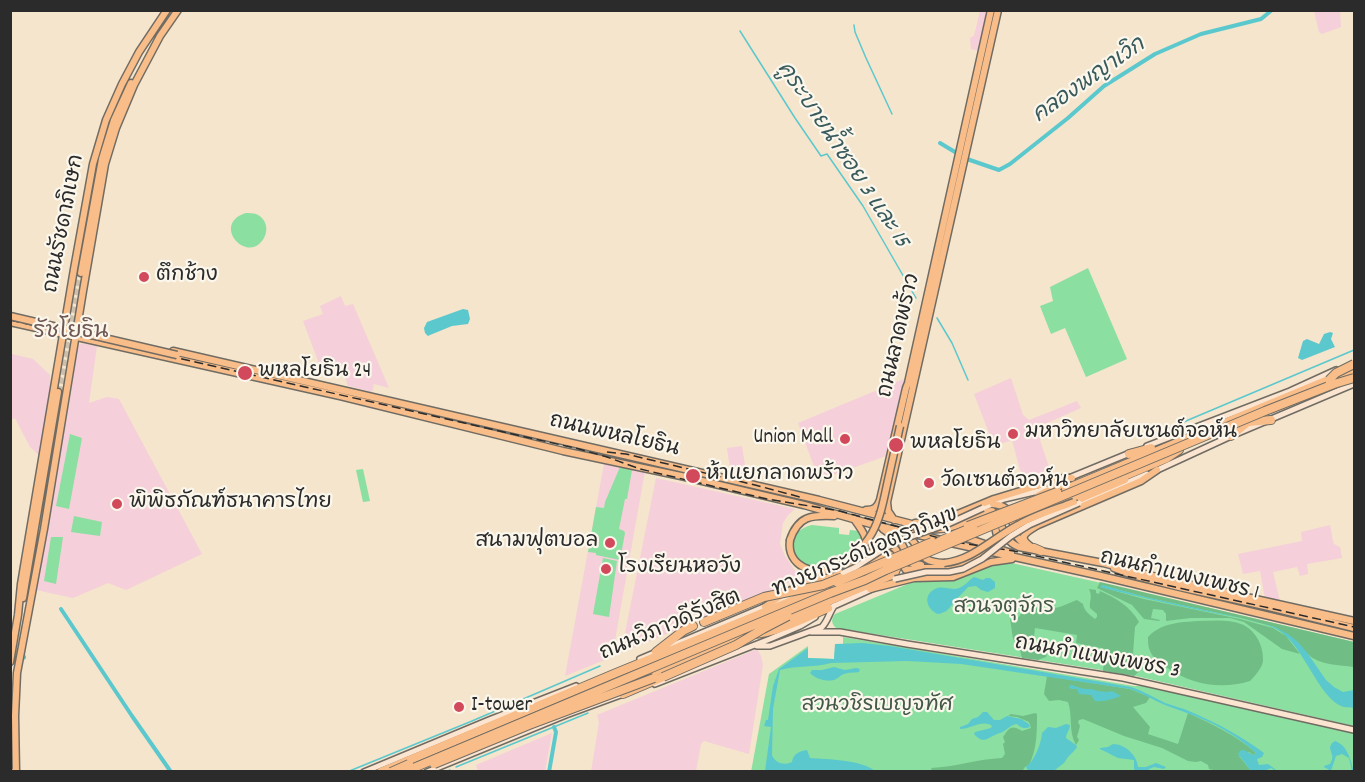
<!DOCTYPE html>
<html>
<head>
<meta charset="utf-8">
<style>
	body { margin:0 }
	#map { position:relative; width:1365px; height:782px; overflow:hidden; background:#f4e5cc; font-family:Dekko,sans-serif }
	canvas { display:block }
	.frame { position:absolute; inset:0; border:12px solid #2b2b2b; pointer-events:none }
</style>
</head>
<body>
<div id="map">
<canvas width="1365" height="782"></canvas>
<div class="frame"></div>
</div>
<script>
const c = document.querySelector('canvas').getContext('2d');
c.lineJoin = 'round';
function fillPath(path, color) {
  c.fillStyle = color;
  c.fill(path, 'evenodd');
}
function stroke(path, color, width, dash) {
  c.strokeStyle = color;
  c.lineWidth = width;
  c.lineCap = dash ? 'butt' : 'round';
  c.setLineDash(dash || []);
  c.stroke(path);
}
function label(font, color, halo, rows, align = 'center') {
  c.font = font + ' Dekko,"Playpen Sans Thai",sans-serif';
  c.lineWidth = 4.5;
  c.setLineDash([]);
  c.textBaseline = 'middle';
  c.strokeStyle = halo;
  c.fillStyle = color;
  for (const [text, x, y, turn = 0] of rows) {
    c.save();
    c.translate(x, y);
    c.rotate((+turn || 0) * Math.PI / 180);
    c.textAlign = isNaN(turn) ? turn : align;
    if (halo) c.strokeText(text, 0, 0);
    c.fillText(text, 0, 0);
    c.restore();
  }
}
fillPath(new Path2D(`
	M980,11h9l-9,40 -9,-2 -1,-11 4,-2z
	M1314,11h26l1,16 -19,7 -3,-2z
	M341,296l4,10 8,-2 36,84 -15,-4 -2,8 -24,-6 -8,-24 -19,7 -18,-48 20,-7 -3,-8z
	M82,343l15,3 -8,57 18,-6 12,2 83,155 -76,36 -18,-7 -35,15 -37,-8 41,-244z
	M12,354l21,5 17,16 1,16 -10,66 -11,-10 -15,-29 -4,2 -1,-65z
	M1011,378l12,37 6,5 48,-19 4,7 -45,20 15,45 -25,10 -5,-9 -9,-34 -18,6 -20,-52z
	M904,379l-18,77 -67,24 -21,-57z
	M742,446l5,32 -16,-3 -4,-27z
	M604,464l41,7 -33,186 -47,19z
	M656,478l139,31 -7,6 -5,8 -3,21 5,12 15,22 -179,75z
	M1330,525l3,16 1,3 6,3 2,11 -35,6 1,10 -8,2 -3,-9 -24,5 7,30 -15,-4 -5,-27 -17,3 -5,-20 64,-13 -1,-9z
	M757,649l4,7 2,9 -14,89 -45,-13 -3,3 -5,27 -105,1 8,-50 -2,-7z
	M552,733l-7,38h-67l-2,-6z`), '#f5cfd9');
fillPath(new Path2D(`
	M246,213c3,0 7,0 10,1 10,4 13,15 8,24 -16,28 -54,-14 -18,-25z
	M1088,268l39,91 -41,18 -21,-49 -14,6 -11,-28 13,-5 -3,-14z
	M70,434l12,4 -13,71 -13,-3z
	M620,467l12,3 -5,29h-2l-6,30 5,2 1,2 -5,27 -24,-5v-2l-8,-1 8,-45 8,1 1,-6z
	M363,469l7,32 -7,1 -7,-32z
	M74,516l28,6 -2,14 -29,-4z
	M812,525l27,3v6l10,1 1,-5 18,2c-11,16 -24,32 -44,36 -30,6 -48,-34 -12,-43z
	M51,537h12l-7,47 -12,-3z
	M603,558l14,3 -8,56 -16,-3z
	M1007,562l135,30 212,50v84l-227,-52 -291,-46c-5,-5 -5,-9 -1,-14l85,-35 10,-1 13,2 13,-2 36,-15z
	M843,637l291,49h17l203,45v40l-603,1 18,-98 39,-28v12l26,1 1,-11h8z`), '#8bdfa0');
fillPath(new Path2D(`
	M1100,582l254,60v25c-14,-2 -36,-2 -46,-13l-33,-27 -34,-9 -96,-21 -43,-12 -1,2 43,12 96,20 33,9 13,8 14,18 -18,-5 -38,-27 -14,-4h-39l-25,3v-7l-3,-4 -10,-1 -2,9 9,2 -1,1 -15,-2 -12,-14 -35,-17z
	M1089,589l7,1v3l3,1 1,-3c16,7 30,15 39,31l-4,5 -2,27 5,4 9,2 -4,8 -9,8 -31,-5 2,-22 -29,-6 1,-8 -42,-7 -2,18 15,3 -2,8 -8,3 -16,-2 -2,-8 -7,-11 -3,-20 8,-1c11,-17 14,-10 30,-9 10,0 20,-6 29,-9l6,4c1,7 7,11 12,15l2,-2v-3l-7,-6c-1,-8 3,-10 -1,-19z
	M1198,621c14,0 30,-2 43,3 14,5 23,22 22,37 -1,7 -8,15 -13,20 -29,9 -58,4 -84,-14 -6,-4 -13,-9 -16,-16 -2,-4 -2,-9 -2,-14 13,-14 32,-15 50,-16z
	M1047,676l83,13 20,8 -4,6 -13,4 17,20 -2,7 30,10 10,-31c24,11 48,22 68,40l-1,1 -2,1 -4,-3 -10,4 12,15h-34l-8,-2 -1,-4 -7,-4 -5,1 -8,-1 -26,-13 -38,-12 -41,-17 -4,1 -1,2 2,4 -3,11 2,3 -3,5c-8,-14 -3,-29 -8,-43l-9,-2 -10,1 -5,-7z
	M1035,713l2,1c0,18 0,35 -8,51l-4,2 -1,2 -4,3 -88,-1 -1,-3c24,-1 47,-9 71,-10l3,-4 -2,-10 2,-2 -2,-5c6,-9 8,-13 19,-6l9,-3 -2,-6 -12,-5 -9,-1 3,-2 12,2z`), '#70be86');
fillPath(new Path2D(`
	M463,309l5,1 2,9 -2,5 -16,2 -22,9 -2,1 -3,-3 -1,-5 3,-6z
	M1330,332l3,1 -2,6 4,8 -33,13 -4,-2 5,-17 4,-2 12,5 5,-10z
	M974,577l9,3 3,-2h4l5,4v6l-7,4 -7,-2 -5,-4 -8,1c-4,5 -10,10 -14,15 -5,7 -7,10 -16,12 -11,-4 -16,-19 -3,-25 8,-4 16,2 24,-1 6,-2 10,-8 15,-11z
	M1102,585l43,12 96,21 34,9 13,7 11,9 9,11 18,26 8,7 9,5 11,-2v18c-4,-1 -9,0 -13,-2 -22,-9 -38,-60 -61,-75 -16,-10 -56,-16 -76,-20 -35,-7 -69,-15 -104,-24z
	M863,643l27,3 241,41c12,4 22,10 34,16 8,3 18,5 26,9 26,11 50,24 73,41l-2,4 -5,2 2,6 9,-1 7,5 1,2 -5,-3 -7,3h-13l-13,-17 3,-4h3l9,5 2,-1 1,-1c-19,-18 -44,-31 -69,-40 -7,-3 -15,-5 -22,-8 -12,-5 -22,-12 -35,-16l-169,-25 -54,-3 -76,2c-17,5 -34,2 -51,7l-7,39 -1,46c3,8 12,11 20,7 1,-8 7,-11 15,-12l3,8c17,1 52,2 65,13h-110l6,-44 -7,-1 2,-6h2l5,-34 6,-17 29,-21v10l26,1 1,-15z
	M834,667l11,3 11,-2 4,1 -1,3c-6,1 -10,0 -15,2 -4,1 -4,3 -8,5 -7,4 -21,0 -26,-6l2,-3h10z
	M1070,685c4,0 7,2 10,3 2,1 10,1 11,1 7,2 14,4 21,2l9,5c-9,3 -16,6 -26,5l-4,-6 -12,-1 -2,-5h-5l-3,-1z
	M983,712h4l7,8h6l7,-4 14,3 8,5 1,3c-6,2 -9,1 -13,-3 -6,1 -8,4 -13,7 -2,2 -6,2 -9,4 -9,4 -12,9 -21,-1l1,-2 16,-4 1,-2c-9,-7 -21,3 -32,3v-2l8,-3 4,-5 6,-2z
	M1066,724l4,1c0,5 -4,8 -4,13l10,7 1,2 -3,4 -6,6 -4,6 -9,7 -3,2 -24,-1 -2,-4c9,-7 15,-23 16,-34l6,-6 8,1z
	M1335,741c13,5 15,18 19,30h-2l-3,-13 -7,-4 -6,2 -5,15 -7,-4v-1l6,-2c5,-9 1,-8 0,-17l2,-4z
	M1113,744c12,0 24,11 25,23h8l10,-4 10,4 -2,2 -10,-2 -5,2 -1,2h-12l-2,-2v-9l-16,-2 -18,-9v-1l8,-1z`), '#5bc8ce');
stroke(new Path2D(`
	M854,25l1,7 11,26 26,56
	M740,31l55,87 26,38 6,-2 36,52 53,92
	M937,318l15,25 16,37
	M1148,437l206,-87
	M456,767l132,-54
	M347,772l125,-51 128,-55
	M446,772l4,-2`), '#5bc8ce', 1.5);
stroke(new Path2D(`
	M940,143l15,9
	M967,159l32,11 11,-6 58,-46 36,-32 51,-32 46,-20 60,-15 11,-9
	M61,609l71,107 39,56
	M549,772l7,-40 -2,-5`), '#5bc8ce', 4);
stroke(new Path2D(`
	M10,663l13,-6`), '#5bc8ce', 6);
stroke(new Path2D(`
	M58,392l19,-120
	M62,393l19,-120`), '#ccc0ac', 6, [6, 3]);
const secondary = new Path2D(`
	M1147,446l143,-55 46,-21
	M1155,471l76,-35 123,-52
	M1069,478l61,-25
	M1079,503l68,-29
	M983,508l21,-9 43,-10
	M825,610l49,-22
	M811,632h29l67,12 216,34 231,52
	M757,646h13l52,-19c6,-6 7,-14 12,-21
	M640,659l138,-58 16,-8
	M655,684l115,-45 30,-13 15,-9
	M364,772l125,-52 87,-34
	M427,772l139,-57 60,-22`);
const primary = new Path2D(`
	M81,273l21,-114 12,-39 17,-37
	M10,322l330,74 223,55 118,25 123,29 74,21 63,14
	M173,351l646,149 112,29c15,2 30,-5 43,-11 6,-3 10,-7 18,-7 13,10 7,28 27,36l84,16 58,15 193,43
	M1074,502l51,-22
	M993,504c29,3 12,29 32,40
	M866,510c8,0 11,-2 14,-10l26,-112 2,-5 83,-373
	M854,519c11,15 16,21 8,39
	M894,520l-6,-9 -1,-9 111,-492
	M915,523l26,-2 53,-22 69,-21h9
	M995,527l3,13 -1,11
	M883,529l17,12 12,22 9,2
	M907,535c17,14 9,27 37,28
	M964,537l47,16
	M790,540c8,-24 21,-25 44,-24
	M951,543l150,33 253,60
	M1033,548c-17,-11 -8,-15 5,-23l103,-44 16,-11
	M958,565l17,-6 15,-9
	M1114,568l18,7 47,12 90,20 85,21
	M870,589l44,-11 39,-1 38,-15 21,-3
	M791,590l51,-21 43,-24c15,0 13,14 21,25l18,-2h28l11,-2 2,3 -2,4
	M23,598l35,-206
	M765,607l18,-13
	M10,662l8,-47 3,-31 53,-315 19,-105 13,-44 16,-36 17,-32 28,-42
	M10,771l1,1
	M16,772l-1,-56 2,-43 27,-144 39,-238 22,-127 11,-36 18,-43 26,-49 18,-26`);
const highway = new Path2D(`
	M1334,378l20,-9
	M1231,436l17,-14 23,-2
	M1129,454l22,-6
	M1066,489l267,-111
	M1039,496l16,-8 11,-8
	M1022,510v5l6,1 4,-1 135,-57 12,-8
	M1034,548l7,3
	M785,619l109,-45 3,-7 -5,-10 -5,-3 -26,15
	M704,622l12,-5
	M754,634c22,-1 53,-17 74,-26
	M656,652l27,-21 10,-5
	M605,693l151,-65
	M623,694l40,-17
	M381,772l235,-99 210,-86`);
stroke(secondary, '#716c63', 8);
stroke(primary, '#716c63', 9);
stroke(highway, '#716c63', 10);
stroke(secondary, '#fce5d0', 5);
stroke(primary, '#f8bd89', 6);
stroke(highway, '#f8bd89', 8);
stroke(new Path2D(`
	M10,320l569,129 28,8 33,12 127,30 73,12 114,31 60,9 340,76
	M607,452l19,2 129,31 45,12`), '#2b2b2b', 1.5, [9, 4.5]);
const secondaryBridge = new Path2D(`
	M843,573l13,-6 29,-19 16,-8 47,-16 35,-16
	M895,579l31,-7h23l14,-3 19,-10 29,-23 18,-11 50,-22`);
const primaryBridge = new Path2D(`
	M10,316l167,39
	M790,540c-4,26 25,37 45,28 15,-7 29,-21 37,-35 9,-16 12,-35 16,-53 4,-18 8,-36 12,-54
	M944,563c29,-3 49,-25 74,-38 17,-10 38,-16 56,-23`);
const highwayBridge = new Path2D(`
	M1329,380l7,-7 18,-9
	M968,526l89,-34
	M930,547l12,-7 31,-13
	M837,582l95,-40
	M716,617l48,-20 59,-12 17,-7
	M663,677l73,-32 27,-16 25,-13
	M434,764l95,-39 125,-47
	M391,772l18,-8
	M404,772l426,-179 35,-13 21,-10 379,-159 69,-27 20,-6`);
stroke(secondaryBridge, '#716c63', 8, []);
stroke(primaryBridge, '#716c63', 9, []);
stroke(highwayBridge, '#716c63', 10, []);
stroke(secondaryBridge, '#fce5d0', 5);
stroke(primaryBridge, '#f8bd89', 6);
stroke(highwayBridge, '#f8bd89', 8);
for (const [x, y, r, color] of [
	[144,277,6,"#d1495b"],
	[245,373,8,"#d1495b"],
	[1013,434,6,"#d1495b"],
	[845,439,6,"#d1495b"],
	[896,445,8,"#d1495b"],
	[693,476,8,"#d1495b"],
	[929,483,6,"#d1495b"],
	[117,504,6,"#d1495b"],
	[610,543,6,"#d1495b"],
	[606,569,6,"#d1495b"],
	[459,707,6,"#d1495b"]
]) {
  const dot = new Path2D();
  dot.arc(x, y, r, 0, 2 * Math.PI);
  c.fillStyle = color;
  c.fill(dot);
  stroke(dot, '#fbf7ec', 2);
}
label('21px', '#2b2b2b', '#fbf7ec', [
	["ถนนรัชดาภิเษก",66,224,-79],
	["ถนนลาดพร้าว",901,336,-77],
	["ถนนพหลโยธิน",614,437,13],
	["ทางยกระดับอุตราภิมุข",866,554,-23],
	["ถนนกำแพงเพชร 1",1179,577,13],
	["ถนนวิภาวดีรังสิต",671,627,-23],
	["ถนนกำแพงเพชร 3",1097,659,10]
]);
label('21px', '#2b2b2b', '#fbf7ec', [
	["ตึกช้าง",156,277],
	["พหลโยธิน 24",258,373],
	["มหาวิทยาลัยเซนต์จอห์น",1025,434],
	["Union Mall",833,439,"right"],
	["พหลโยธิน",910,445],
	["ห้าแยกลาดพร้าว",706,476],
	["วัดเซนต์จอห์น",941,483],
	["พิพิธภัณฑ์ธนาคารไทย",129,504],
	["สนามฟุตบอล",598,543,"right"],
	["โรงเรียนหอวัง",618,569],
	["I-tower",471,707]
], 'left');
label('21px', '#435848', '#fbf7ec', [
	["สวนจตุจักร",1004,609],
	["สวนวชิรเบญจทัศ",877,707]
]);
label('italic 22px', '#395a5c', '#fbf7ec', [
	["คลองพญาเวิก",1090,82,-35],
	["คูระบายน้ำซอย 3 และ 15",841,156,56]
]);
label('22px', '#6e5653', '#fbf7ec', [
	["รัชโยธิน",71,334]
]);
</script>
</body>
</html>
